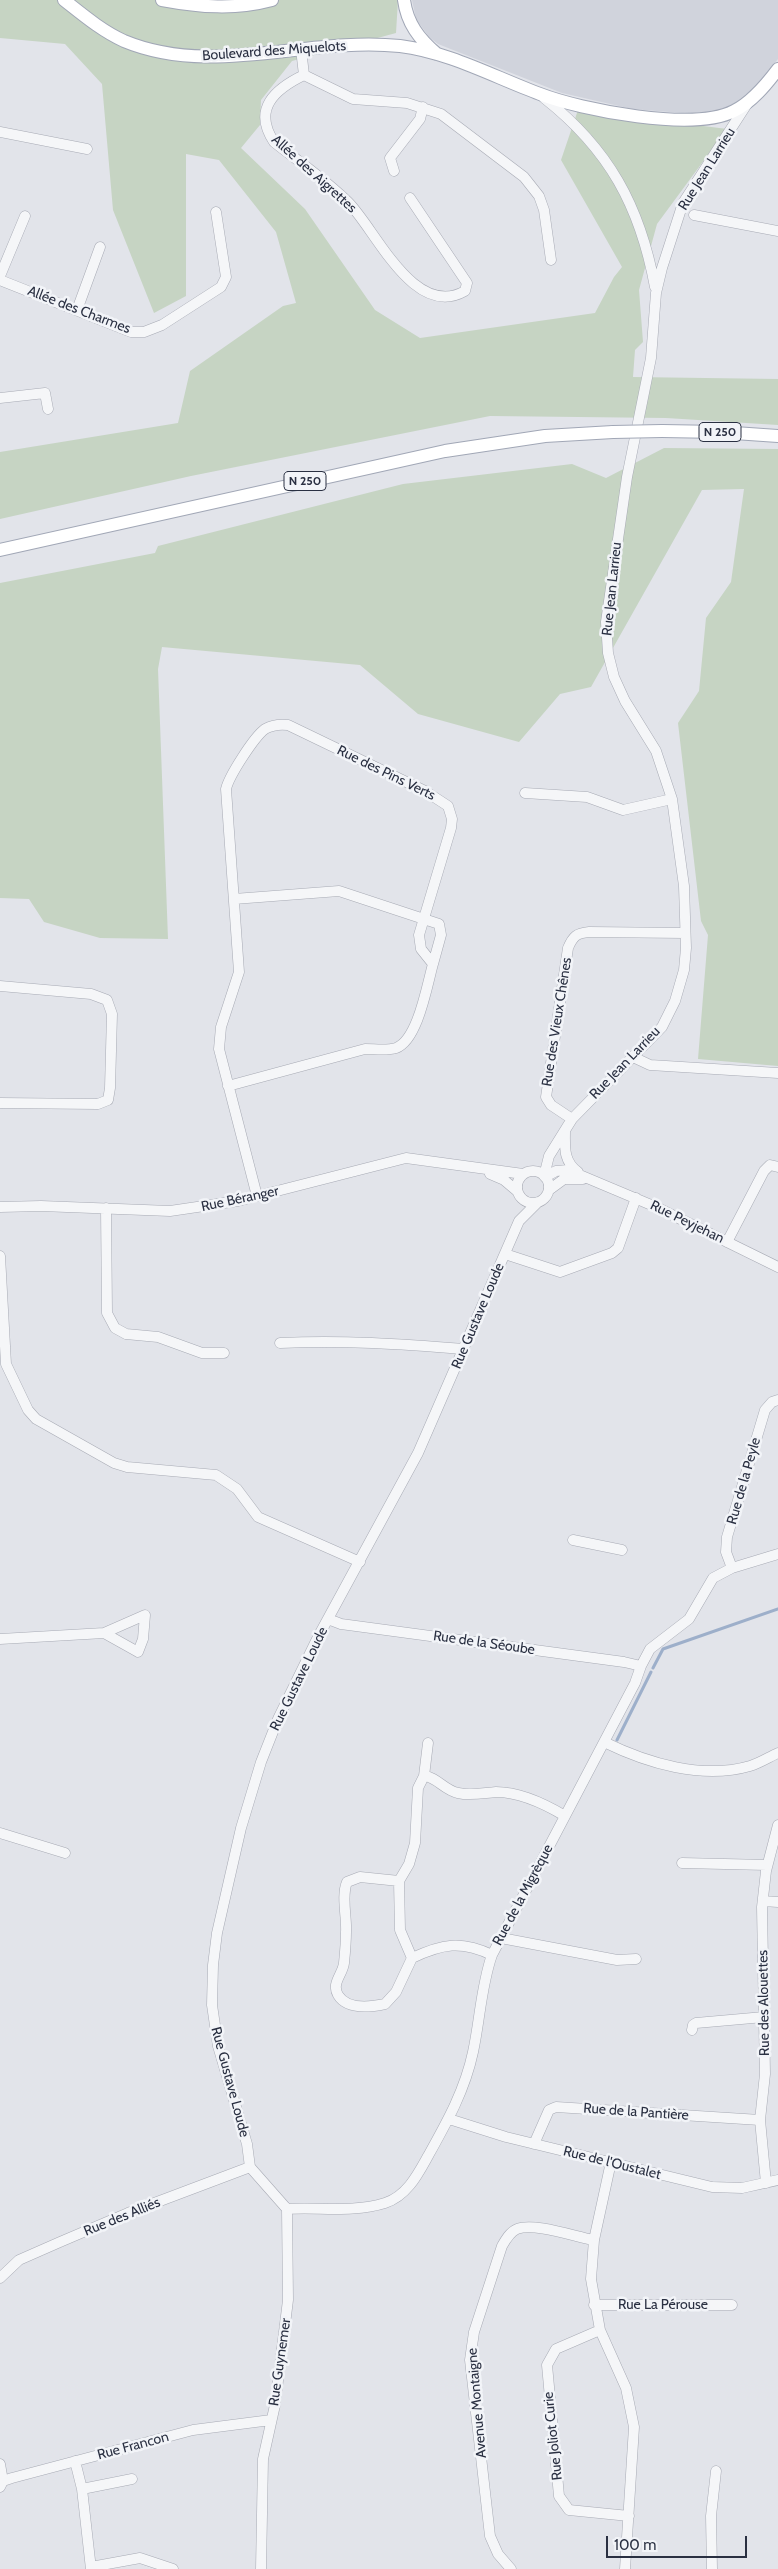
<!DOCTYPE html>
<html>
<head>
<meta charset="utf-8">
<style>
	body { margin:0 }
	#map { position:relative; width:778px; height:2569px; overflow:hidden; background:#e2e4ea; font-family:Cabin,sans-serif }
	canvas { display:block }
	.scale { position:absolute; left:606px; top:2536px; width:141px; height:22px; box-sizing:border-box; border:2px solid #2a3042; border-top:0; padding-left:6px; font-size:15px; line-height:18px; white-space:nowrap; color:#2a3042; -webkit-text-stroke:4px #f2f4f8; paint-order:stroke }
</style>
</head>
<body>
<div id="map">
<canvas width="778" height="2569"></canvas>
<div class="scale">100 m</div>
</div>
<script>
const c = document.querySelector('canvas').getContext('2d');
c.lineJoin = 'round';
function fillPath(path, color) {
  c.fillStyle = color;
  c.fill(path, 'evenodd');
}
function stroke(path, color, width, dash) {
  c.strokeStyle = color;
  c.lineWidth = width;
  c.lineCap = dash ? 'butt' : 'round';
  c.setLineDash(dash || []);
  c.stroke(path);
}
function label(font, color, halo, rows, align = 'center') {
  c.font = font + ' Cabin,sans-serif';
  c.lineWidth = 5;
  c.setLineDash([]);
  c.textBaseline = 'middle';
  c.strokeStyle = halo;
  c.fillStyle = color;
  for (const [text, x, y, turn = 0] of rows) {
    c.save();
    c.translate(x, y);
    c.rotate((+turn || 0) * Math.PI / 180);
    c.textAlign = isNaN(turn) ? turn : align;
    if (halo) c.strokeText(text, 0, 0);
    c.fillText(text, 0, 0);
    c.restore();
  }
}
fillPath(new Path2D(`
	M412,0h366v59l-21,27 -25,19 -13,6 -37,2 -50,-4 -70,-16 -124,-49 -9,-7 -13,-18z`), '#d0d3dc');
fillPath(new Path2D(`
	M0,0h398l-2,33 -104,28 -31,39 -1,25 -19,23 64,61 70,101 45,28 175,-25 19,-36 8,-10 -61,-107 17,-50 149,19 -70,95 -18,66 4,52 -8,8 -2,27 145,2v46l-112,-7 -176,-2 -299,60 -191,43v-67l178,-29 12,-52 93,-65 13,-3 -20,-71 -57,-72 -33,-6v142l-32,17 -41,-103 -11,-126 -37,-40 -65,-6z
	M664,448l114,1v617l-80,-7 10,-124 -7,-14 -23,-198 21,-32 7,-73 25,-36 13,-93 -42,1 -111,197 -31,7 -41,48 -101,-28 -58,-49 -198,-18 -4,22 10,270 -68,-1 -56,-16 -15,-23 -29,-1v-315l155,-30 3,-7 245,-62 169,-20 34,14z`), '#c6d4c3');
stroke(new Path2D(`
	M653,1668l10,-19 115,-40
	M617,1740l34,-68`), '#9dafca', 3);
const minor = new Path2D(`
	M301,49l3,26c-29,14 -52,34 -30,67 24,19 52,38 74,60 28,28 66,118 117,89l2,-8 -57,-85
	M304,75l49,24 54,4 34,11 83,63 15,19 5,14 7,50
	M544,98c65,51 96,108 111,189
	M0,132l87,17
	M394,171l-4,-13 30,-39 3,-12
	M694,215l84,16
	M0,276l25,-60
	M0,280l131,52h13l18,-7 59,-38 5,-10 -10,-65
	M77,310l23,-63
	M0,398l45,-5 3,16
	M525,793l62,4 36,13 49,-11
	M234,899l105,-8 100,33 2,11 -8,29
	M0,986l91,8 16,6 5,14 -2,74 -2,12 -10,4 -98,-1
	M633,1057l17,8 128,8
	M228,1086l137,-37c10,0 22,2 31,-1 22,-8 31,-63 37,-84l-12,-15 -2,-14 32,-107 1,-9 -4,-13 -23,-15 -137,-66c-8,-1 -16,0 -23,4 -11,8 -36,47 -39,60l13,183 -18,55 -2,22 38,147
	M572,1119l-21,-14 -5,-8 22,-149c5,-12 9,-15 21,-16l96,1
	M565,1131c0,16 -2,30 13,41
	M517 1187a16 16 0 1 1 32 0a16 16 0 1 1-32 0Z
	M490,1174l14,6 13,11
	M544,1176l5,-20 23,-37 90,-92 13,-26 9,-31 2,-22 -2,-62 -12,-87 -16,-48 -31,-50 -11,-24 -6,-24 -2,-31 21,-145 24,-119 5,-65 6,-25 21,-65 64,-99
	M545,1177l11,-6 12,-1 88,37 122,60
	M549,1190l15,-11h19
	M0,1207l41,-1 129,5 68,-10 168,-43 117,16
	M106,1208l1,105 8,15 11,6 32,3 44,16h22
	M727,1242l37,-71 6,-6 8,2
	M505,1254l55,18 52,-19 6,-5 18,-50
	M0,1256l6,108 22,46 8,9 78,44 13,4 89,8 21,14 21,28 102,45
	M280,1343c62,-3 122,1 184,6
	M573,1540l49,10
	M732,1568l-6,-16 1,-15 38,-127 7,-8 6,-2
	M328,1619l13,5 283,38 17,4
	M0,1639l104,-6 41,-18 -2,24 -5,13 -34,-19
	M604,1742c43,21 98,38 146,24 10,-3 19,-9 28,-13
	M428,1743l-4,33 -6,12 -3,55 -6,21 -10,17 1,49 12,28c30,-14 49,-18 80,-3
	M424,1776c13,1 20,14 34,17 13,3 25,0 38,-1 25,0 49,12 69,24
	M0,1833l65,20
	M682,1863l85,2
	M399,1881l-39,-4 -13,5c-6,14 0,35 -1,50 0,10 -1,21 -2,31 -1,11 -13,20 -6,32 9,15 33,12 47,9l11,-12 16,-34
	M763,1901l15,1
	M501,1938l116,22 19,-1
	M692,2030l1,-5 3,-2 68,-6
	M449,2119l57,18 206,50 30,1 36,-8
	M534,2144l15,-34 7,-3 204,13
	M611,2162l-17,78 -3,39 9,51 26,58 8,39 -9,142
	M250,2167l-3,-23 -29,-98 -6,-41 1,-40 4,-32 24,-105 20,-66 17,-43 40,-82 100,-184 101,-232 19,-19
	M250,2167l37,42 1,91 -13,105 -12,54 -2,110
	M766,2183l-6,-63 5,-46 -3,-167 4,-36 12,-46
	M287,2209c33,-2 66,4 98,-6 22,-7 33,-29 43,-47 19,-34 37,-66 45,-104 7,-32 8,-66 19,-97l143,-272 6,-17 9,-17 39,-30 24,-41 19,-10 46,-14
	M0,2278l19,-18 41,-18 68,-29 122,-46
	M594,2305h138
	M600,2330l-44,19 -9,16 12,131 10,14 60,6
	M75,2461l7,28 9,80
	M0,2464l3,17
	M0,2487l3,-6 9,-3 181,-48 78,-10
	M82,2489l50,-10
	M91,2567l49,-9 33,11
	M511,2569l-13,-15 -8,-18 -20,-176 4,-28 28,-86c4,-7 8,-14 15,-17 17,-7 59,8 77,11
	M712,2569l-1,-53 5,-45`);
const major = new Path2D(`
	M64,0c19,15 38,31 60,41 89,37 184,-5 276,5 49,6 94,31 140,48 41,16 154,38 194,17 18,-9 32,-26 44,-42
	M162,0c38,7 73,10 110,0
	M404,0c3,23 15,39 33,54
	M662,431l58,1 58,4
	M0,550l445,-99 100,-15 68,-4`);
stroke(minor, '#a7aab4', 11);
stroke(major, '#a1a7b6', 14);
stroke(minor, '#f5f6f8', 10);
stroke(major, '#fff', 12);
const majorBridge = new Path2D(`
	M613,432l49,-1`);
stroke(majorBridge, '#a1a7b6', 14, []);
stroke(majorBridge, '#fff', 12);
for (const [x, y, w] of [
	[720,432,42],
	[305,481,42]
]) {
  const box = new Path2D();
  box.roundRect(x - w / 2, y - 9.5, w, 19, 4);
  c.fillStyle = '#f2f4f8';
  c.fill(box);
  stroke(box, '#2a3042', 1);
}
label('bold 12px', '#2a3042', null, [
	["N 250",720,432],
	["N 250",305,481]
]);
label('14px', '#2a3042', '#f2f4f8', [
	["Boulevard des Miquelots",274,51,-4],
	["Rue Jean Larrieu",707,169,-58],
	["Allée des Aigrettes",314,174,42],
	["Allée des Charmes",79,310,21],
	["Rue Jean Larrieu",612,589,-84],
	["Rue des Pins Verts",386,773,26],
	["Rue des Vieux Chênes",557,1022,-81],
	["Rue Jean Larrieu",625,1063,-46],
	["Rue Béranger",240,1199,-12],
	["Rue Peyjehan",687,1222,26],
	["Rue Gustave Loude",478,1316,-67],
	["Rue de la Peyle",744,1481,-74],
	["Rue de la Séoube",484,1643,8],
	["Rue Gustave Loude",299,1679,-64],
	["Rue de la Migrèque",523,1895,-62],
	["Rue des Alouettes",764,2003,-91],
	["Rue Gustave Loude",230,2082,75],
	["Rue de la Pantière",636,2112,4],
	["Rue de l'Oustalet",612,2163,14],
	["Rue des Alliés",122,2217,-22],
	["Rue La Pérouse",663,2305],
	["Rue Guynemer",280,2362,-82],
	["Avenue Montaigne",477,2403,-95],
	["Rue Joliot Curie",553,2436,-96],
	["Rue Francon",133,2446,-15]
]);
</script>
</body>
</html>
